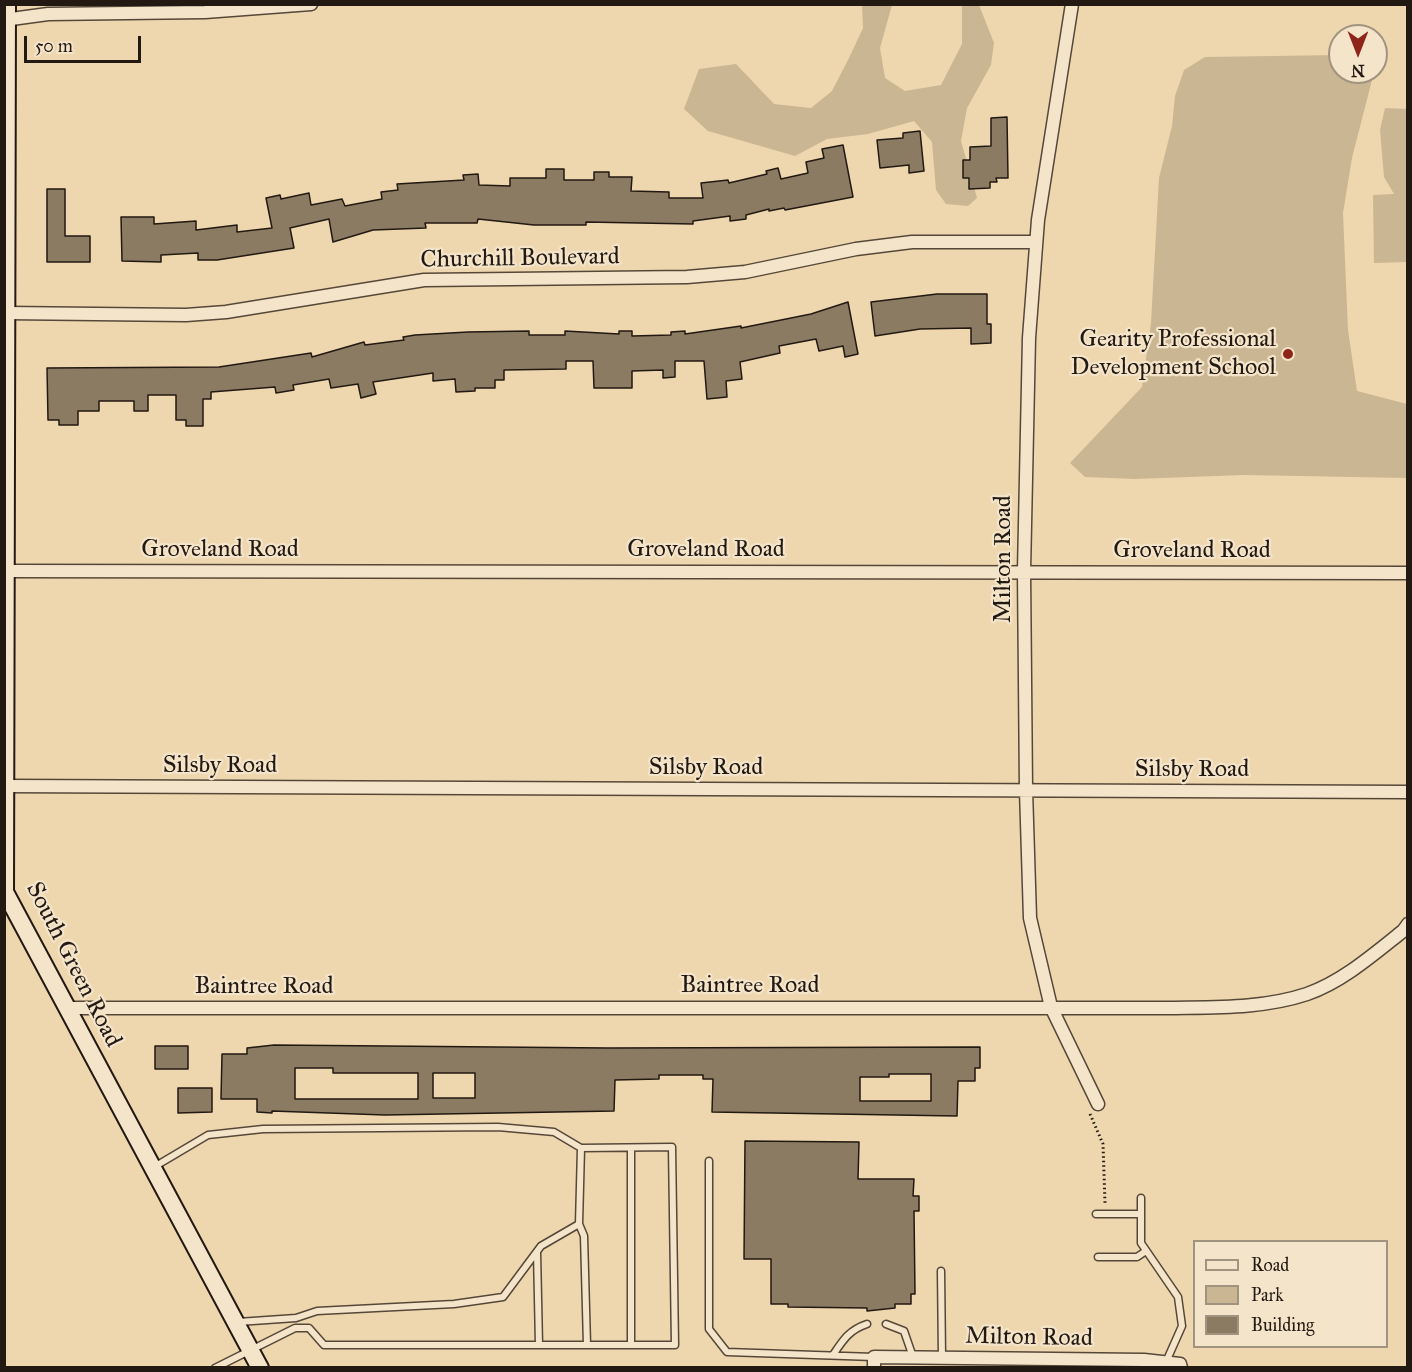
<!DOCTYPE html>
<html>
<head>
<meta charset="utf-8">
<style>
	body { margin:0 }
	#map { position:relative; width:1412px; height:1372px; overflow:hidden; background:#eed6ae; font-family:"IM FELL Great Primer",serif }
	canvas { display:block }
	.frame { position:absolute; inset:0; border:6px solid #221912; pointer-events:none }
	.legend { position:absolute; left:1193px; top:1240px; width:195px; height:108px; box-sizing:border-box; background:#f4e4ca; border:2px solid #a09380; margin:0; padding:8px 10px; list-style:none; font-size:18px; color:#221912 }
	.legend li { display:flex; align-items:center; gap:12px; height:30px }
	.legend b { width:30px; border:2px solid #a09380 }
	.north { position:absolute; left:1328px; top:24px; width:60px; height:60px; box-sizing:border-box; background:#f4e4ca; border:2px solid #a09380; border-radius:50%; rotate:180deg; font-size:16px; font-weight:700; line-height:24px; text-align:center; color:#221912 }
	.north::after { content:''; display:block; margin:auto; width:21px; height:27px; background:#8f2418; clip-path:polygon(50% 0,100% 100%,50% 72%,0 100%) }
	.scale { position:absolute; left:24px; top:36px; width:117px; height:27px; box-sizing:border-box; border:3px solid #221912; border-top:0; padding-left:8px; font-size:18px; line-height:21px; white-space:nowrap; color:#221912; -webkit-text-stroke:4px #f4e4ca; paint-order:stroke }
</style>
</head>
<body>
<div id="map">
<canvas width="1412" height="1372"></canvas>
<div class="frame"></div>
<ul class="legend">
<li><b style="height:8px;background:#f4e4ca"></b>Road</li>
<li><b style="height:16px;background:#cbb693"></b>Park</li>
<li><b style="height:16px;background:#8c7b63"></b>Building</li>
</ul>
<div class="north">N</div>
<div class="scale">50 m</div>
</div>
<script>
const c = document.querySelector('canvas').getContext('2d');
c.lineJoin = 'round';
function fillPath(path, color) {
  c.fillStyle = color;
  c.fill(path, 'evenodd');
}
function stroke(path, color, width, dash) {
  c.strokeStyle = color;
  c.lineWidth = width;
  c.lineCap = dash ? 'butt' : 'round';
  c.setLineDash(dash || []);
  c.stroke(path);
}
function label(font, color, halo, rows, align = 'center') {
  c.font = font + ' "IM FELL Great Primer",serif';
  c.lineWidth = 4.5;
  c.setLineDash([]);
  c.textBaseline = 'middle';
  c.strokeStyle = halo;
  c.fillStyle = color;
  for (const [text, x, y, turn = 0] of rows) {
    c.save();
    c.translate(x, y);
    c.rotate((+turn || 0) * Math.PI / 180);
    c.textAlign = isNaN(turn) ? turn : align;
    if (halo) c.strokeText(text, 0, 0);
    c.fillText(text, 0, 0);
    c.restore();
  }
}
fillPath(new Path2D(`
	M862,5h30l-12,43 5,30 20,13 36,-6 21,-41v-39h17l15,38 -3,22 -24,43 -6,33 16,57 -9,8 -22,-2 -10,-14 -4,-48 -18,-21 -46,13 -41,5 -32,17 -87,-25 -24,-22 15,-40 37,-5 38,40 37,4 21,-17 17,-33 14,-30z
	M1340,55v17h34l-22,86 -9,55 5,117 9,61 50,13v74l-163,-3 -109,4 -50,-2 -15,-14 72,-76 9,-64 8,-145 13,-52 3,-30 9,-26 21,-13z
	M1385,108l22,1v153l-33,1 -1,-68 21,-1 -10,-17 -4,-47z`), '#cbb693');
const building = new Path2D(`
	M1007,117l1,61h-12l1,4h-7v6l-21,1v-11h-6v-18h7v-13l21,-1v-28z
	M920,131l4,40 -15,2v-8l-29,3 -3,-28 26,-2v-5z
	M843,145l10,52 -68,13 -1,-2 -15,3v-2l-23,6v4l-16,2v-5l-37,5v3l-107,-2v3h-52l-56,-6 -1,4h-52l1,5 -53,2 -40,12 -4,-23 -39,9 4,20 -77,12h-19v-7l-37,2v7l-39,-1 -1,-44h33v7l42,-3v9l41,-5v7l35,-4 -6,-30 14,-3 1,4 28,-6 2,12 31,-6 3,7 37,-7 -1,-7 17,-2 -1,-6 67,-4 -1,-5 15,-1 1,11 31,1v-8h36v-9h18v11h30v-8h15v5h23l-1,14 38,1v6h34l-2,-15 27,-3 1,3 38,-9 -1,-3 12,-3 3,11 27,-6 -2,-11 18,-4 -2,-9z
	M47,189h18v47h25v26h-43z
	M937,294h50v30h4v19l-20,1v-16l-51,1 -45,7 -4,-34z
	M848,302l10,52 -13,3 -2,-11 -24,5 -3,-12 -37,7 1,7 -40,9 2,17 -16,2 1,16 -20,2 -3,-38h-29v16l-12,1v-8l-31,1v17h-38l-1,-27h-27v8l-62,1v10h-9v8h-20v3l-19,1 -1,-13 -22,2v-8l-60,9 3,12 -15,4 -3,-14 -27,4 -2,-9 -36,6 1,5 -18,3 -1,-6 -64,5v7h-8v27h-17v-6h-10v-25h-28v16h-14v-10h-35v10h-21v14h-19v-5h-11l-1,-52 172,-1 92,-14 1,4 52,-15 1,3 39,-5 -1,-3 12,-2 53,-3 61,-1v4h36v-4l54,3v-3h13v5l39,-1v-3l14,-1v3l56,-8v2l70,-14z
	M274,1045l334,3 372,-1v21h-5v13h-17l-1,35 -245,-4 1,-33h-10v-4h-44v4l-44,1 -1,31 -229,4 -113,-4v2l-15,-1v-13h-36l1,-45h25v-6zM295,1068h38v5h85v26h-123zM433,1073h42v25h-42zM889,1074h42v27h-71v-24h29z
	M155,1046h33v23h-33z
	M178,1088h34v24l-34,1z
	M745,1141l114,1 -1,37h56l-1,17h6v15h-5l1,83h-4v10h-16v4l-28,3v-3l-79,-1v-3h-17v-45h-27z`);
fillPath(building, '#8c7b63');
stroke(building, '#221912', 1.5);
const service = new Path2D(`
	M709,1161v168l18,23 147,5
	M154,1167l54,-32 55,-6 235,-2 56,5 27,16
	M1141,1198v45l37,54 4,29 -16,36
	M1096,1214h45
	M537,1252l2,93
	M1098,1257h39l9,-6
	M941,1271l1,86
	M238,1322l58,-4 21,-7 137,-7 49,-7 38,-51 38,-22
	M886,1324l18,7 9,26
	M631,1345v-197
	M833,1355c10,-15 16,-25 34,-31
	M215,1368l80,-40h14l15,17c117,0 234,0 351,0l-3,-198 -91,1 -2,76 5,12 3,109`);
const minor = new Path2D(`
	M1072,4l-34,216 -9,118 -5,233 2,219 4,128 21,89 47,97
	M4,20l44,-6 157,-2 106,-8
	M6,313l180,2 40,-3 198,-32 263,-3 58,-5 111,-23 56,-7h123
	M5,571l1403,2
	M5,786l1403,6
	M67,1008h1099c47,-1 96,1 141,-14 35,-12 67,-40 96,-63l5,-7
	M874,1368v-11l270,3 36,4 1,4`);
const secondary = new Path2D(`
	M7,4l-2,888 255,476`);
stroke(service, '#554839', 9);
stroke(minor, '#554839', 15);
stroke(secondary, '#221912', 20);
stroke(new Path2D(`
	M1090,1114l13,30 2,59`), '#221912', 3, [1.5, 3]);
stroke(service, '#f4e4ca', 6);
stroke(minor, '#f4e4ca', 12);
stroke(secondary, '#f4e4ca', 16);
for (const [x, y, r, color] of [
	[1288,354,6,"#8f2418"]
]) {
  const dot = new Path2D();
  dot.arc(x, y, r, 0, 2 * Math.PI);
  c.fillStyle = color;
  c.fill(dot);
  stroke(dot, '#f4e4ca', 2);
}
label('24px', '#221912', '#f4e4ca', [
	["Churchill Boulevard",520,259,-1],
	["Groveland Road",220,550],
	["Groveland Road",706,550],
	["Groveland Road",1192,551],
	["Milton Road",1004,559,-90],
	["Silsby Road",220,766],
	["Silsby Road",706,768],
	["Silsby Road",1192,770],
	["South Green Road",73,965,63],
	["Baintree Road",750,986],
	["Baintree Road",264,987],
	["Milton Road",1029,1338,1]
]);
label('24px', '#221912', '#f4e4ca', [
	["Gearity Professional",1276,340],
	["Development School",1276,368]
], 'right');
</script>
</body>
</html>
